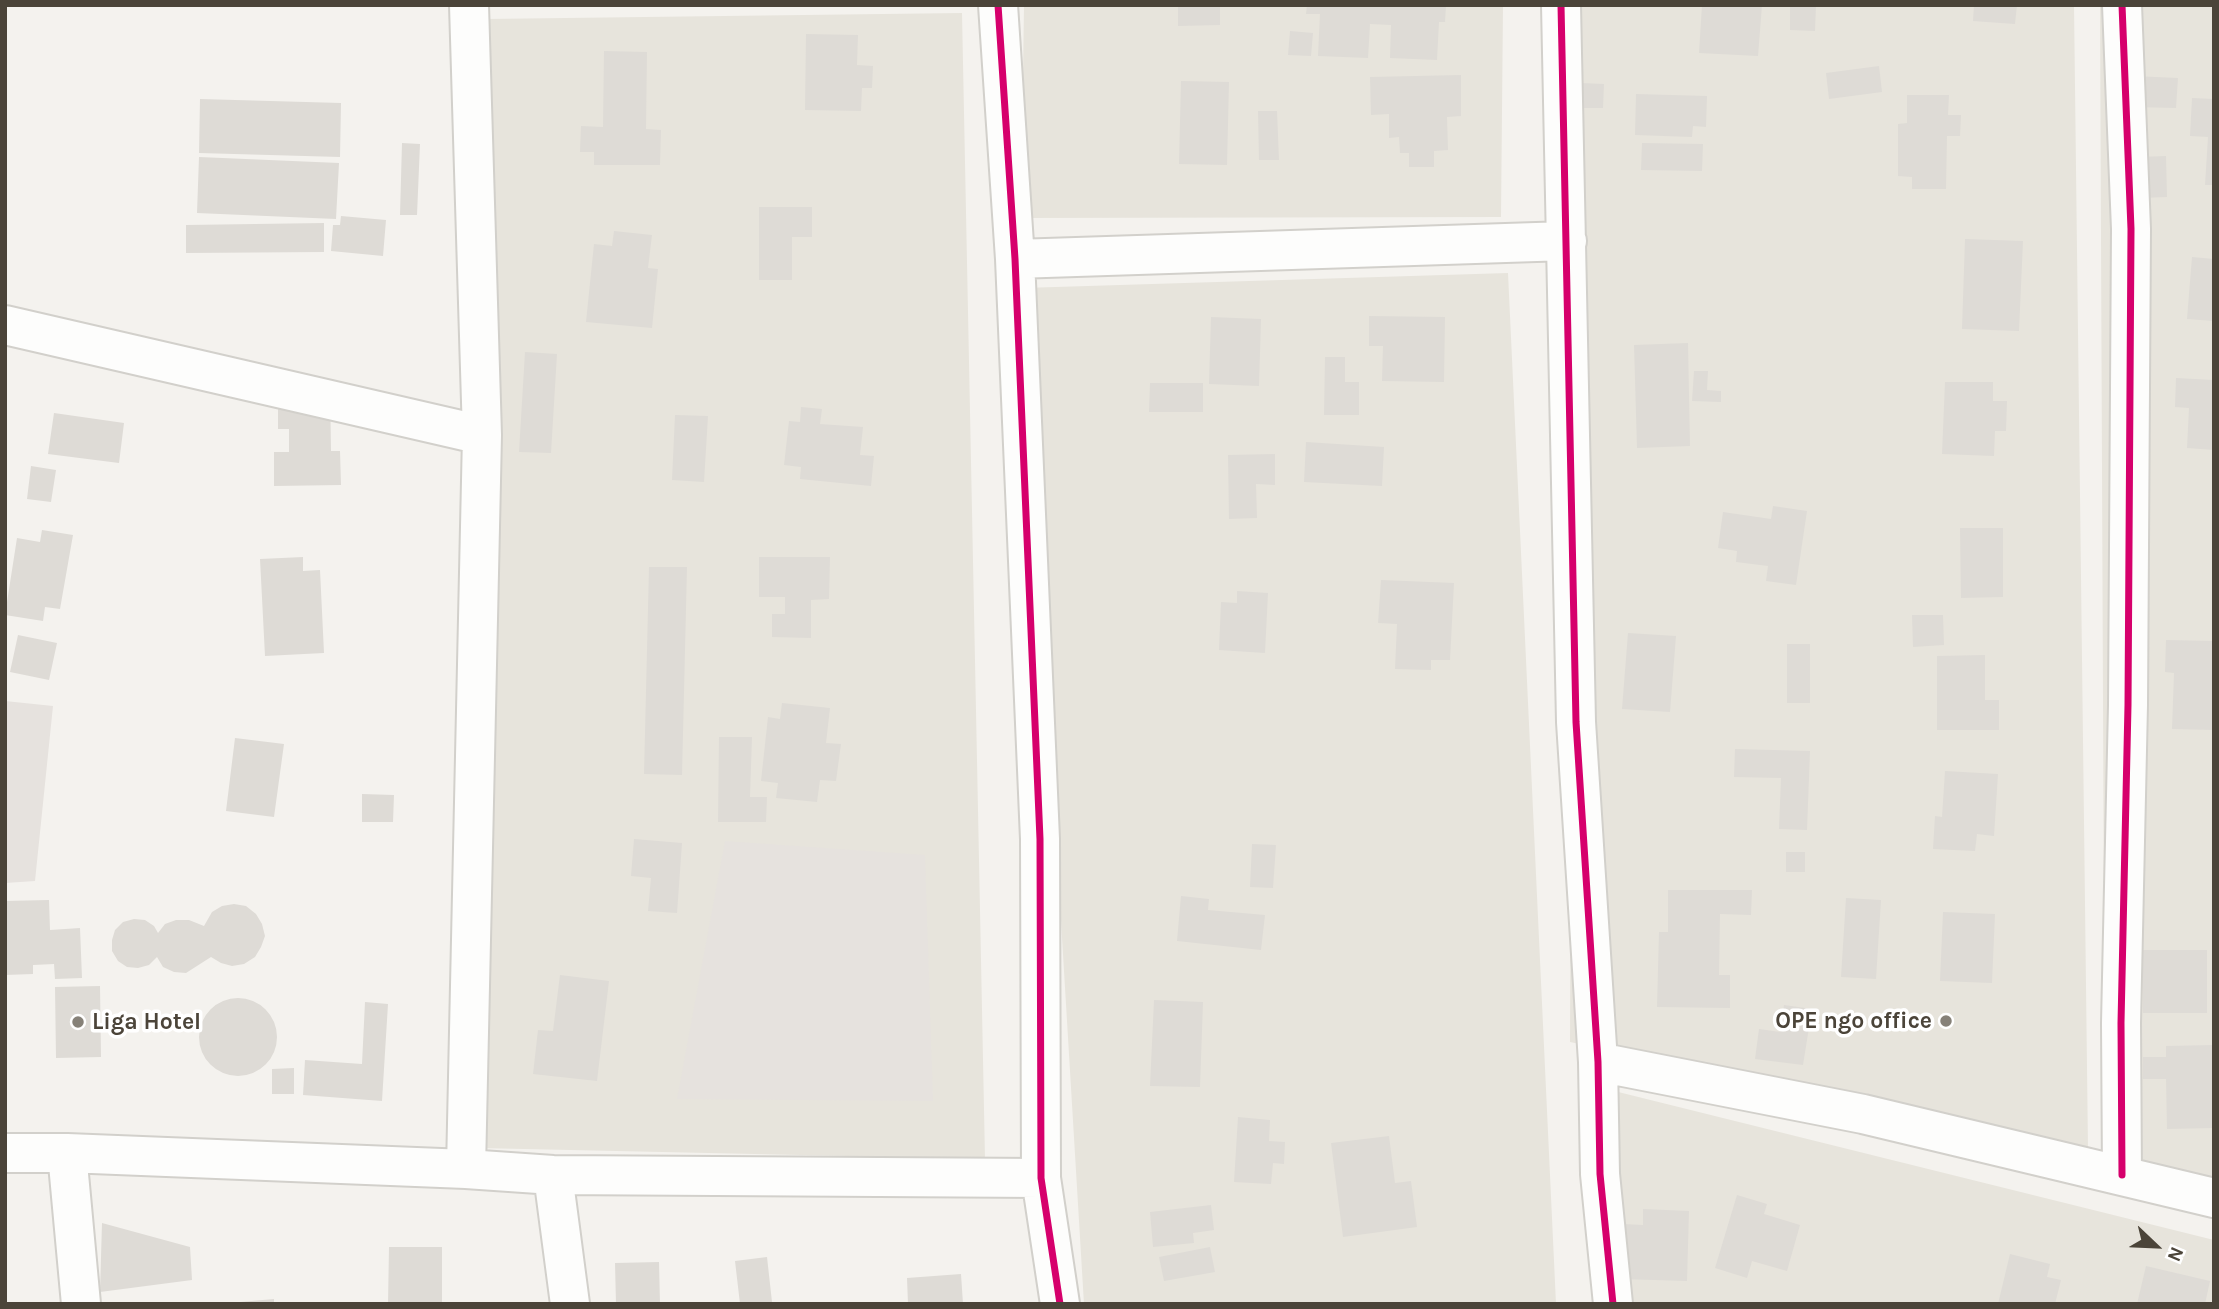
<!DOCTYPE html>
<html>
<head>
<meta charset="utf-8">
<style>
	body { margin:0 }
	#map { position:relative; width:2219px; height:1309px; overflow:hidden; background:#f4f2ee; font-family:Karla,sans-serif }
	canvas { display:block }
	.frame { position:absolute; inset:0; border:7px solid #4b4439; pointer-events:none }
	.north { position:absolute; left:2121px; top:1211px; width:70px; height:70px; -webkit-text-stroke:5px #fff; paint-order:stroke; rotate:113deg; font-size:19px; font-weight:700; line-height:28px; text-align:center; color:#4b4439 }
	.north::after { content:''; display:block; margin:auto; width:24px; height:32px; background:#4b4439; clip-path:polygon(50% 0,100% 100%,50% 72%,0 100%) }
</style>
</head>
<body>
<div id="map">
<canvas width="2219" height="1309"></canvas>
<div class="frame"></div>
<div class="north">N</div>
</div>
<script>
const c = document.querySelector('canvas').getContext('2d');
c.lineJoin = 'round';
function fillPath(path, color) {
  c.fillStyle = color;
  c.fill(path, 'evenodd');
}
function stroke(path, color, width, dash) {
  c.strokeStyle = color;
  c.lineWidth = width;
  c.lineCap = dash ? 'butt' : 'round';
  c.setLineDash(dash || []);
  c.stroke(path);
}
function label(font, color, halo, rows, align = 'center') {
  c.font = font + ' Karla,sans-serif';
  c.lineWidth = 7;
  c.setLineDash([]);
  c.textBaseline = 'middle';
  c.strokeStyle = halo;
  c.fillStyle = color;
  for (const [text, x, y, turn = 0] of rows) {
    c.save();
    c.translate(x, y);
    c.rotate((+turn || 0) * Math.PI / 180);
    c.textAlign = isNaN(turn) ? turn : align;
    if (halo) c.strokeText(text, 0, 0);
    c.fillText(text, 0, 0);
    c.restore();
  }
}
fillPath(new Path2D(`
	M1024,5h479l-2,212 -480,1z
	M1573,5h501l14,1144 -518,-107z
	M2100,5h114v1186l-109,-27z
	M962,13l23,1146 -507,-11 8,-1129z
	M1508,273l48,1031h-472l-61,-1016z
	M1578,1082l636,158v64h-615z`), '#e7e4dc');
fillPath(new Path2D(`
	M5,701l48,5 -18,175 -30,2z
	M725,841l200,14 8,246 -256,-2z`), '#e6e2de');
fillPath(new Path2D(`
	M1178,5h42v20l-42,1z
	M1307,5h139l-1,17h-6l-2,38 -47,-2 1,-33 -21,-1 -2,34 -50,-2 2,-42h-14z
	M1702,5h60l-4,51 -59,-3z
	M1790,5h26l-1,26 -25,-1z
	M1974,5h43l-2,19 -42,-3z
	M1290,31l23,2 -2,23 -23,-1z
	M806,34l52,1 -1,30 16,1 -1,22h-10l-1,23 -56,-1z
	M604,51l43,1 -1,77 15,1 -1,35h-66v-13h-14l1,-26 22,1z
	M1879,66l3,26 -53,7 -3,-26z
	M1461,75v41l-14,1 1,33 -14,1v16h-25v-14h-9l-1,-16 -10,1v-24l-18,1 -1,-38z
	M2133,76l45,2 -2,30 -44,-1z
	M1181,81l48,1 -2,83 -48,-1z
	M1581,83l23,1 -1,24h-23z
	M1636,94l71,2 -1,31 -13,-1 -1,11 -57,-2z
	M1907,95h42l-1,20h13l-1,21h-13l-1,53h-34v-12l-14,-1v-52l9,-1z
	M2192,98l22,1v86h-9l3,-48 -18,-1z
	M200,99l141,4 -1,54 -141,-4z
	M1258,111h19l2,49h-20z
	M402,143l18,1 -3,71h-17z
	M1642,143l61,1 -1,27 -61,-1z
	M2166,156l1,41 -26,1 -2,-41z
	M199,157l140,6 -3,56 -139,-6z
	M759,207h53v30h-20v43h-33z
	M341,216l45,4 -3,36 -52,-5 2,-26h7z
	M324,223v29l-138,1v-28z
	M614,231l38,4 -4,33 10,1 -6,59 -66,-6 8,-78 18,2z
	M1965,239l58,2 -4,90 -57,-2z
	M2192,257l22,2v62l-27,-2z
	M1369,316l76,1 -1,65 -62,-1 1,-35h-14z
	M1211,317l50,2 -2,67 -50,-2z
	M1688,343l2,103 -53,2 -3,-103z
	M525,352l32,2 -6,99 -32,-1z
	M1325,357h20v25h14v33h-35z
	M1694,371h14l-1,19 14,1v11l-29,-1z
	M2176,378l38,2v70l-27,-2 2,-40 -14,-1z
	M1945,382h48v19h14l-1,30h-11l-1,25 -52,-2z
	M1150,383h53v29h-54z
	M330,387l1,64h9l1,34 -67,1v-34h15v-23h-11v-41z
	M801,407l21,2 -2,15 43,3 -3,28 14,1 -3,30 -71,-7 1,-12 -17,-2 5,-44 11,1z
	M54,413l70,10 -5,40 -71,-9z
	M675,415l33,1 -4,66 -32,-2z
	M1306,442l78,5 -2,39 -78,-4z
	M1275,454v31l-19,-1 1,34 -28,1 -1,-64z
	M31,466l25,4 -5,32 -24,-3z
	M1773,506l34,5 -11,74 -30,-4 2,-15 -32,-4 1,-11 -19,-3 5,-36 48,7z
	M1960,528h43v69l-42,1z
	M42,530l31,5 -13,74 -15,-2 -2,14 -38,-6 12,-77 23,4z
	M303,557v14l17,-1 4,83 -59,3 -5,-97z
	M759,557h71l-1,42 -18,1v38l-39,-1v-23h13v-17h-26z
	M649,567h38l-5,208 -38,-1z
	M1381,580l73,3 -4,77h-19v10l-36,-1 2,-45 -19,-1z
	M1237,591l31,2 -3,60 -46,-3 2,-48 16,1z
	M1912,615h31l1,30 -31,2z
	M1628,633l48,3 -6,76 -48,-3z
	M18,635l39,8 -8,37 -39,-8z
	M2166,640l48,1v89l-42,-1 2,-56 -9,-1z
	M1787,644h23v59h-23z
	M1985,655v45h14v30h-62v-74z
	M782,703l48,5 -4,35 15,1 -5,37 -16,-1 -3,22 -41,-4 2,-15 -17,-2 7,-64 12,2z
	M719,737h33l-2,60h17l-1,25h-48z
	M235,738l49,6 -10,73 -48,-6z
	M1735,749l75,2 -3,79 -28,-1 2,-51 -47,-1z
	M1945,771l53,3 -4,62 -17,-2 -2,17 -42,-2 2,-33 7,1z
	M362,794l32,1 -1,27h-31z
	M634,839l48,4 -5,70 -29,-2 3,-33 -20,-2z
	M1252,844l24,1 -3,43 -23,-1z
	M1786,852h19v20h-19z
	M1668,890h84l-1,25 -31,-1 -1,61h11v33l-73,-1 2,-75h9z
	M1181,896l28,3 -1,11 57,5 -4,35 -84,-9z
	M1846,898l35,2 -5,79 -35,-2z
	M49,900l1,30 30,-2 2,50 -27,1 -1,-15 -21,1v9l-28,1v-74z
	M234,904l12,2 10,8 6,10 3,12 -4,11 -6,10 -11,7 -12,2 -11,-3 -10,-6 -25,16 -12,-1 -11,-5 -6,-10 -8,8 -11,3 -11,-1 -9,-6 -6,-10v-11l3,-10 8,-8 11,-3 11,1 9,6 4,7 7,-9 11,-4h13l15,6 8,-14 10,-6z
	M1943,912l52,2 -3,69 -52,-2z
	M2143,950h64v63h-64z
	M560,975l49,6 -12,100 -64,-7 5,-44 15,1z
	M100,986l1,71 -45,1 -1,-71z
	M199 1037a39 39 0 1 1 78 0a39 39 0 1 1-78 0Z
	M1154,1000l49,2 -3,85 -50,-1z
	M365,1002l23,2 -6,97 -79,-6 2,-35 57,4z
	M1784,1005l28,4 -9,56 -48,-6 4,-30 21,3z
	M2214,1045v83l-47,1 -1,-50h-23v-22h23v-11z
	M294,1068v26h-22v-25z
	M1238,1117l32,3 -1,21 16,1 -1,22 -11,-1 -2,21 -37,-2z
	M1389,1136l6,47 16,-2 6,46 -74,10 -12,-94z
	M1737,1195l30,9 -3,10 36,11 -13,46 -35,-10 -5,17 -32,-10z
	M1211,1205l3,25 -21,3 1,10 -41,4 -3,-35z
	M1643,1209l46,2 -2,70 -66,-2 2,-55 20,1z
	M102,1223l88,24 2,33 -92,12z
	M389,1247h53v57h-54z
	M1210,1247l5,25 -51,9 -5,-24z
	M2010,1254l40,10 -3,13 14,3 -6,24h-57z
	M767,1257l5,45 -32,2 -5,-43z
	M659,1262l1,42h-44l-1,-41z
	M2146,1266l64,15 -5,23h-68z
	M961,1274l2,30h-55l-1,-26z
	M274,1299v5h-34v-2z`), '#dedbd6');
const street = new Path2D(`
	M998,5l17,254 25,580 1,339 19,126
	M1561,5l15,717 22,340 2,112 13,130
	M2122,5l9,224 -3,476 -7,318 1,152
	M1015,259l552,-18
	M5,325l477,110
	M1598,1062l265,52 351,84
	M5,1153h62l399,16 87,6 488,3
	M67,1153l14,151
	M466,1169l16,-734 -13,-430
	M553,1175l17,129`);
stroke(street, '#d2d0cb', 42);
stroke(street, '#fdfdfc', 38);
stroke(new Path2D(`
	M998,5l17,254 25,580 1,339 19,126
	M1561,5l15,717 22,340 2,112 13,130
	M2122,5l9,224 -3,476 -7,318 1,152`), '#d6006c', 7);
for (const [x, y, r, color] of [
	[1946,1021,7,"#868178"],
	[78,1022,7,"#868178"]
]) {
  const dot = new Path2D();
  dot.arc(x, y, r, 0, 2 * Math.PI);
  c.fillStyle = color;
  c.fill(dot);
  stroke(dot, '#fff', 2.5);
}
label('bold 23px', '#4b4439', '#fff', [
	["OPE ngo office",1932,1021],
	["Liga Hotel",92,1022,"left"]
], 'right');
</script>
</body>
</html>
